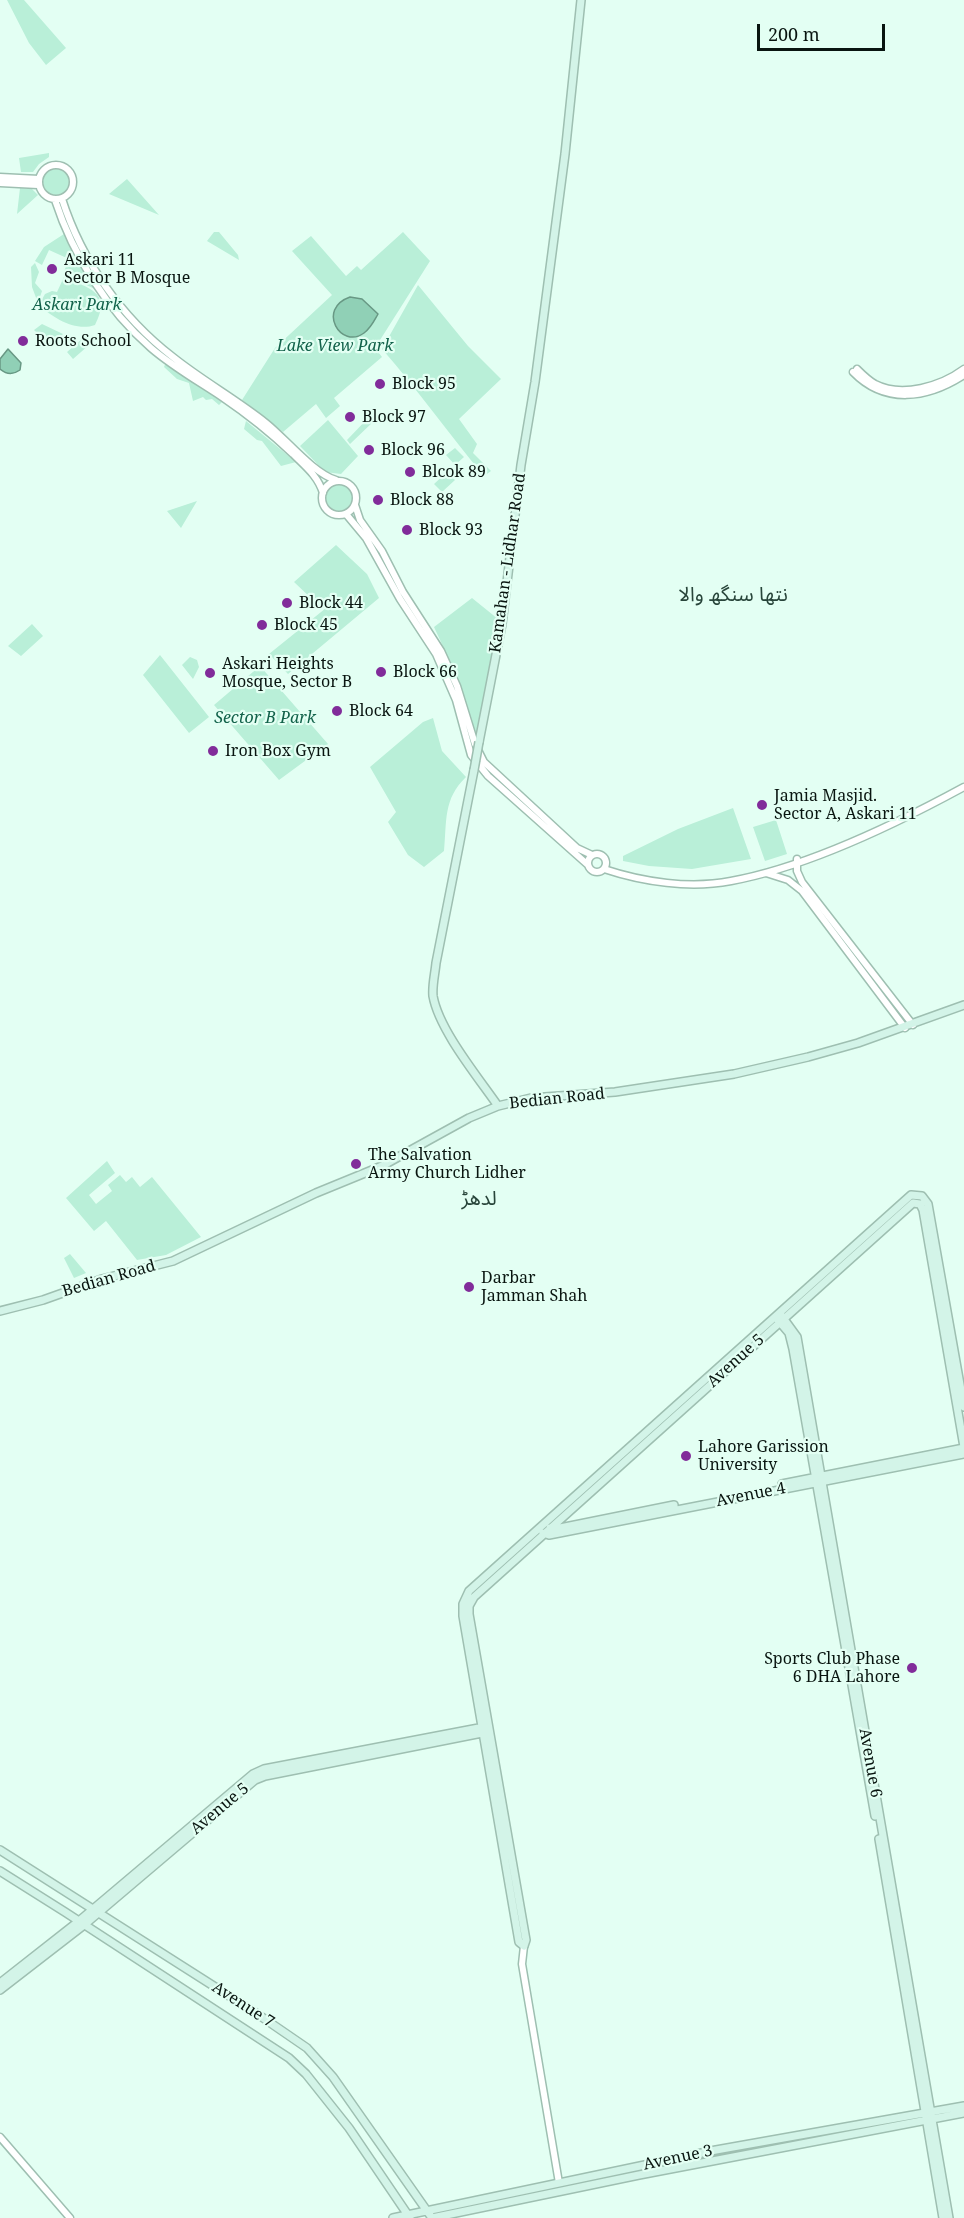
<!DOCTYPE html>
<html>
<head>
<meta charset="utf-8">
<style>
	body { margin:0 }
	#map { position:relative; width:964px; height:2218px; overflow:hidden; background:#e3fff3; font-family:"Noto Serif",serif }
	canvas { display:block }
	.scale { position:absolute; left:757px; top:24px; width:128px; height:27px; box-sizing:border-box; border:3px solid #091510; border-top:0; padding-left:8px; font-size:18px; line-height:21px; white-space:nowrap; color:#091510; -webkit-text-stroke:4px #e3fff3; paint-order:stroke }
</style>
</head>
<body>
<div id="map">
<canvas width="964" height="2218"></canvas>
<div class="scale">200 m</div>
</div>
<script>
const c = document.querySelector('canvas').getContext('2d');
c.lineJoin = 'round';
function fillPath(path, color) {
  c.fillStyle = color;
  c.fill(path, 'evenodd');
}
function stroke(path, color, width, dash) {
  c.strokeStyle = color;
  c.lineWidth = width;
  c.lineCap = dash ? 'butt' : 'round';
  c.setLineDash(dash || []);
  c.stroke(path);
}
function label(font, color, halo, rows, align = 'center') {
  c.font = font + ' "Noto Serif","Noto Sans Arabic",serif';
  c.lineWidth = 4.5;
  c.setLineDash([]);
  c.textBaseline = 'middle';
  c.strokeStyle = halo;
  c.fillStyle = color;
  for (const [text, x, y, turn = 0] of rows) {
    c.save();
    c.translate(x, y);
    c.rotate((+turn || 0) * Math.PI / 180);
    c.textAlign = isNaN(turn) ? turn : align;
    if (halo) c.strokeText(text, 0, 0);
    c.fillText(text, 0, 0);
    c.restore();
  }
}
fillPath(new Path2D(`
	M7,0h17l42,48 -20,17 -17,-22z
	M49,153v4l-10,7 -6,8h-12l-2,-14z
	M43 182a13 13 0 1 1 26 0a13 13 0 1 1-26 0Z
	M127,179l32,36 -50,-21z
	M20,188l12,1 6,6 -21,19z
	M214,232h5l19,23 1,5 -32,-19z
	M403,232l27,29 -55,87 7,9 -48,41 6,8 -14,12 -10,-14 -33,28 -41,-32 33,-52 57,-53 -40,-44 19,-15 35,40 11,-10 4,4z
	M64,234l14,28 17,27 -32,-15 6,-15 -20,-9 -7,15 -7,-4 9,-14z
	M35,263l4,9 -4,11 7,8 -4,12 -6,-16 -1,-20z
	M64,277c26,12 48,15 31,48 -19,7 -42,-7 -56,-20l6,-11 7,-3 5,1z
	M418,285l50,61 33,33 -42,40 18,25 -4,9 18,18 -7,5c-35,-42 -66,-86 -102,-127z
	M42,324l21,10 -13,12 -16,-16z
	M82,339l7,6 -16,14 -6,-7z
	M166,362l56,40 -3,3 -7,-6 -6,1 -3,-3 -10,4 -4,-18 -12,-4 -13,-12z
	M369,417l5,4 -24,23 -3,-4z
	M328,420l30,36 -17,18 -16,-2 -25,-26z
	M246,421l50,41 -15,4 -19,-25 -5,-1 -13,-11z
	M455,448l9,9 -9,8 -9,-10z
	M448,471l7,9 -13,12 -8,-8z
	M326 498a13 13 0 1 1 26 0a13 13 0 1 1-26 0Z
	M197,501l-16,27 -14,-17z
	M336,545l31,29 12,24 -91,76 -19,-20 57,-46 -12,-7 -20,-19z
	M472,598l26,21 -22,120 -16,-56 -26,-56z
	M32,624l11,12 -22,20 -13,-10z
	M160,655l49,62 -20,16 -46,-58z
	M190,657l7,3 2,7 -6,12 -11,-14z
	M260,666l68,78 -49,36 -65,-75z
	M433,718l9,33 24,26c-23,22 -19,44 -22,74l-20,16 -16,-12 -20,-33 8,-10 -26,-45 53,-45z
	M733,808l18,51 -59,10 -43,-3 -26,-5v-5l55,-27z
	M776,820l11,34 -22,7 -12,-34z
	M107,1161l8,12 -26,22 7,9 16,-13 -4,-6 12,-10 6,7 6,-5 8,10 12,-10 49,60 -35,18 -29,5 -31,-39 -12,10 -28,-33z
	M70,1254l16,19 -12,5 -10,-20z`), '#b9efd8');
const water = new Path2D(`
	M350,297l12,2 16,15c-4,7 -7,14 -14,19 -23,17 -48,-24 -14,-36z
	M8,349l13,14 -1,7c-7,5 -13,5 -20,-1v-10z`);
fillPath(water, '#90d0b6');
stroke(water, '#689884', 1.5);
const tertiary = new Path2D(`
	M39 182a17 17 0 1 1 34 0a17 17 0 1 1-34 0Z
	M0,177l39,2
	M0,183l38,2
	M62,199c20,62 59,118 111,158 30,24 63,42 93,66 20,16 48,51 70,57
	M55,200c18,55 52,110 96,148 22,19 47,33 71,49 25,17 49,36 71,57 12,12 25,22 30,39
	M857,369c5,5 11,11 18,15 27,14 66,2 89,-15
	M853,372c32,33 74,27 111,3
	M322 498a17 17 0 1 1 34 0a17 17 0 1 1-34 0Z
	M355,505l5,15 22,31 21,41 38,59 16,35 18,58 9,18 93,86 15,7
	M346,514l20,24 34,61 36,55 20,46 15,55 17,21 100,89
	M588 863a9 9 0 1 1 18 0a9 9 0 1 1-18 0Z
	M797,859v12l5,11 111,143
	M604,869c39,13 86,20 127,12 77,-14 165,-57 233,-94
	M766,873l22,7 14,11 103,137
	M524,1946l-2,18 37,219
	M0,2137l70,81`);
const secondary = new Path2D(`
	M479,742l23,-118 19,-159 14,-83 30,-228 16,-154
	M474,770l-38,193c-1,11 -4,22 -3,33 6,34 45,81 65,110
	M0,1311l43,-11 59,-21 71,-18 143,-68 66,-27 87,-48 29,-12 33,-8 84,-6 119,-18 74,-17 50,-14 106,-38
	M781,1315l16,22 152,881
	M778,1320l11,13 4,16 82,467
	M782,1484l182,-36
	M550,1528l5,1 119,-24
	M543,1533l6,2 415,-81
	M879,1839l64,379
	M0,1850l256,163 51,35 26,29 99,141
	M0,1871l65,41 224,146 17,16 43,54 61,90
	M524,1946l2,-6 -57,-326v-8l5,-9 439,-394 7,1 3,6 41,237
	M524,1946l-5,-4 -56,-326v-12l6,-13 442,-396 11,1 6,8 36,203
	M0,1983l79,-62 174,-147 11,-5 220,-42
	M0,1990l84,-65 171,-145 10,-4 222,-44
	M393,2218l323,-68 248,-44
	M432,2218l207,-43 325,-62`);
stroke(tertiary, '#9ebfb1', 9);
stroke(secondary, '#9ebfb1', 10);
stroke(tertiary, '#fff', 6);
stroke(secondary, '#d3f4e8', 7);
const secondaryBridge = new Path2D(`
	M474,770l5,-28`);
stroke(secondaryBridge, '#9ebfb1', 10, []);
stroke(secondaryBridge, '#d3f4e8', 7);
for (const [x, y, r, color] of [
	[52,269,6,"#812c9a"],
	[23,341,6,"#812c9a"],
	[380,384,6,"#812c9a"],
	[350,417,6,"#812c9a"],
	[369,450,6,"#812c9a"],
	[410,472,6,"#812c9a"],
	[378,500,6,"#812c9a"],
	[407,530,6,"#812c9a"],
	[287,603,6,"#812c9a"],
	[262,625,6,"#812c9a"],
	[381,672,6,"#812c9a"],
	[210,673,6,"#812c9a"],
	[337,711,6,"#812c9a"],
	[213,751,6,"#812c9a"],
	[762,805,6,"#812c9a"],
	[356,1164,6,"#812c9a"],
	[469,1287,6,"#812c9a"],
	[686,1456,6,"#812c9a"],
	[912,1668,6,"#812c9a"]
]) {
  const dot = new Path2D();
  dot.arc(x, y, r, 0, 2 * Math.PI);
  c.fillStyle = color;
  c.fill(dot);
  stroke(dot, '#e3fff3', 2);
}
label('16px', '#091510', '#e3fff3', [
	["Askari 11",64,260],
	["Sector B Mosque",64,278],
	["Roots School",35,341],
	["Block 95",392,384],
	["Block 97",362,417],
	["Block 96",381,450],
	["Blcok 89",422,472],
	["Block 88",390,500],
	["Block 93",419,530],
	["Block 44",299,603],
	["Block 45",274,625],
	["Askari Heights",222,664],
	["Mosque, Sector B",222,682],
	["Block 66",393,672],
	["Block 64",349,711],
	["Iron Box Gym",225,751],
	["Jamia Masjid.",774,796],
	["Sector A, Askari 11",774,814],
	["The Salvation",368,1155],
	["Army Church Lidher",368,1173],
	["Darbar",481,1278],
	["Jamman Shah",481,1296],
	["Lahore Garission",698,1447],
	["University",698,1465],
	["Sports Club Phase",900,1659,"right"],
	["6 DHA Lahore",900,1677,"right"]
], 'left');
label('italic 16px', '#12624a', '#e3fff3', [
	["Askari Park",77,305],
	["Lake View Park",335,346],
	["Sector B Park",265,718]
]);
label('16px', '#091510', '#e3fff3', [
	["Kamahan - Lidhar Road",508,563,-82],
	["Bedian Road",557,1099,-6],
	["Bedian Road",109,1279,-16],
	["Avenue 5",736,1361,-42],
	["Avenue 4",751,1495,-11],
	["Avenue 6",870,1763,80],
	["Avenue 5",220,1809,-40],
	["Avenue 7",243,2005,33],
	["Avenue 3",678,2158,-12]
]);
label('20px', '#28453a', '#e3fff3', [
	["نتھا سنگھ والا",733,595],
	["لدھڑ",479,1199]
]);
</script>
</body>
</html>
